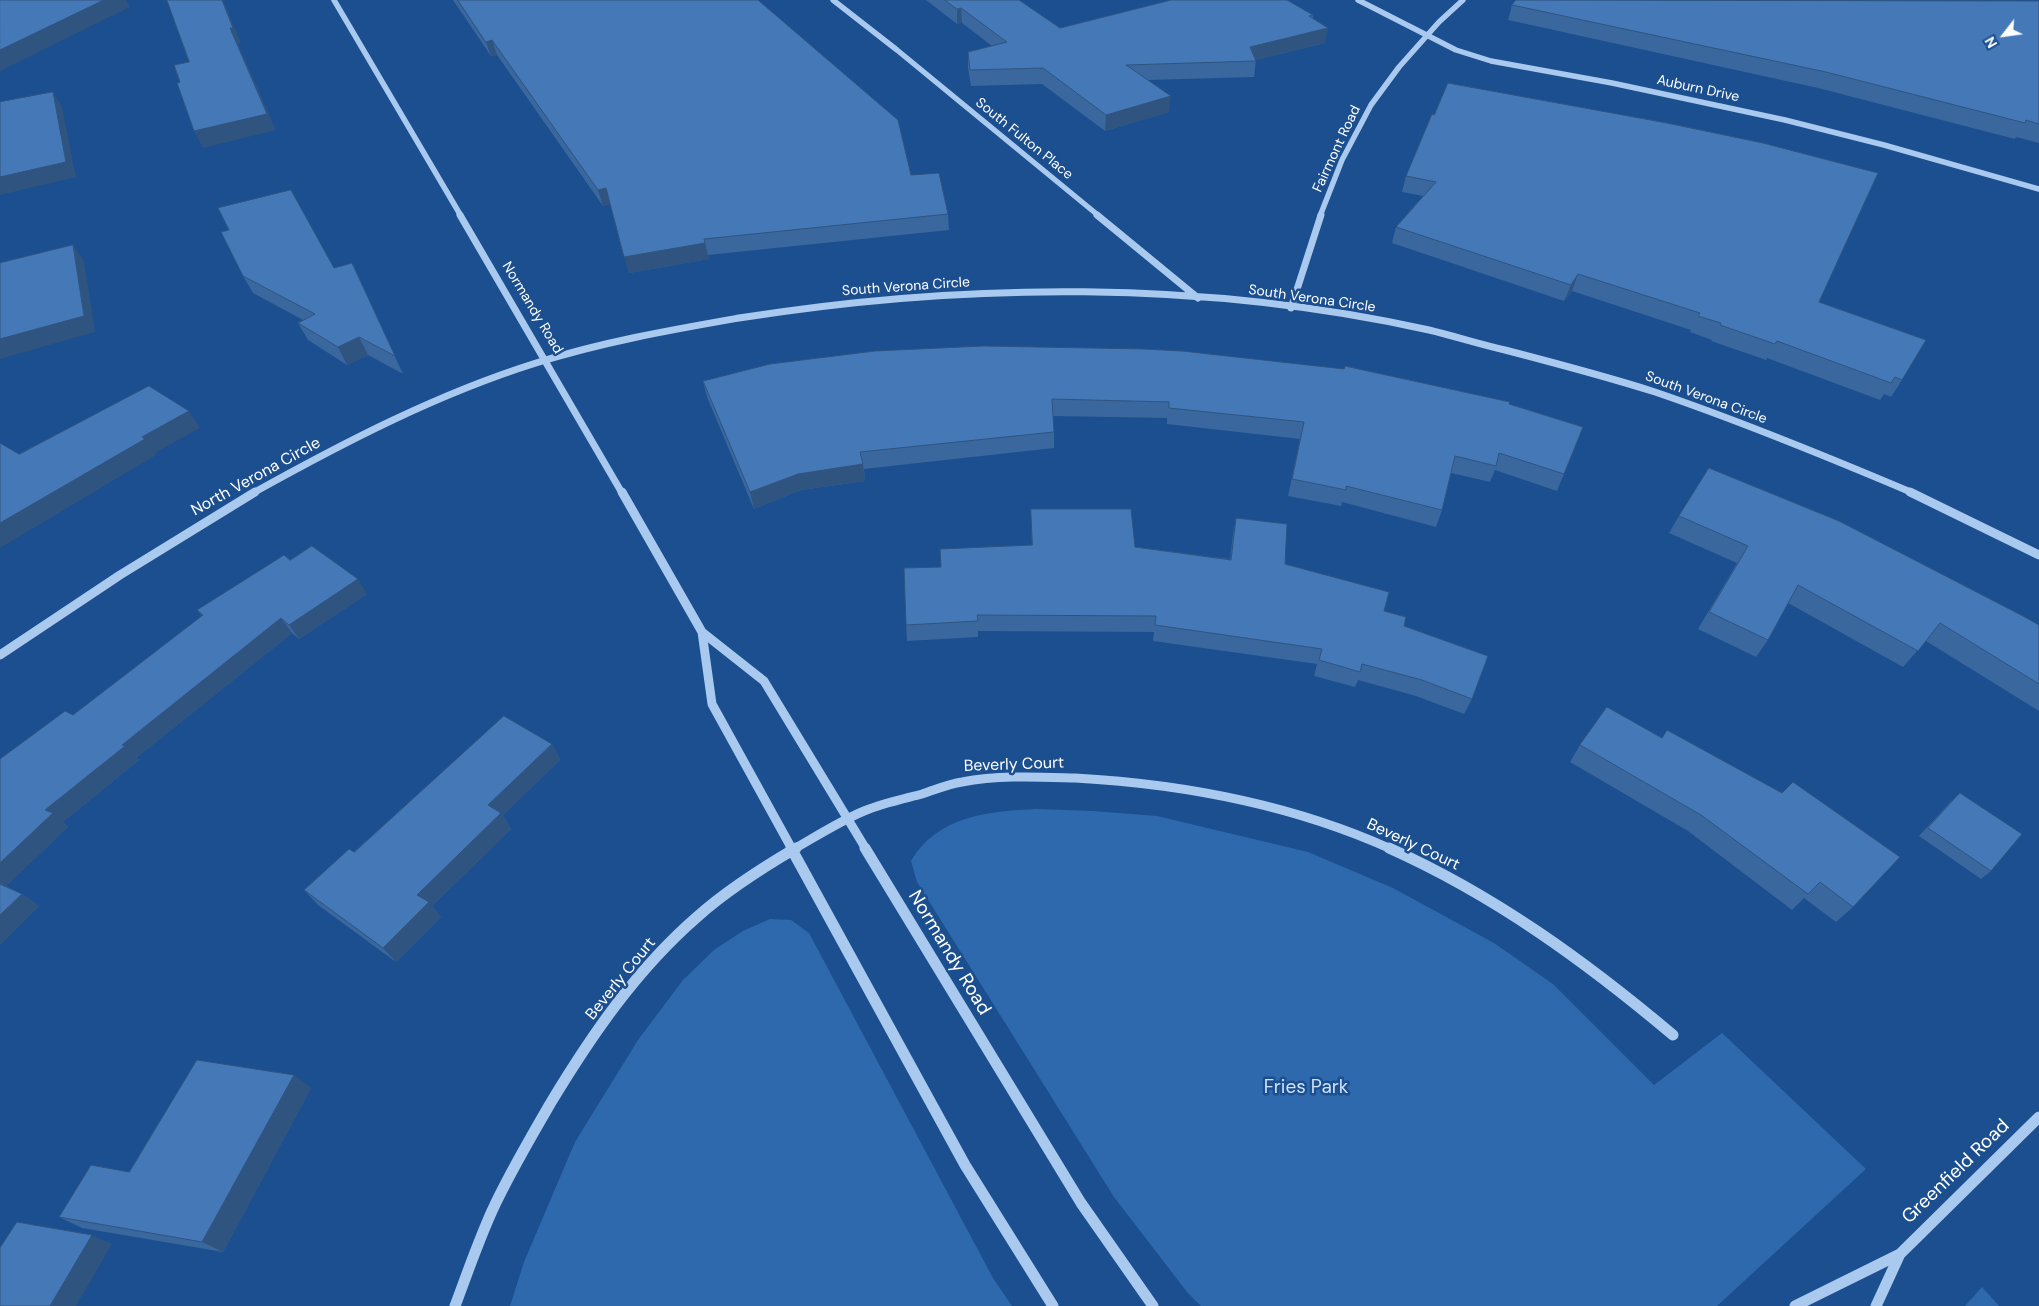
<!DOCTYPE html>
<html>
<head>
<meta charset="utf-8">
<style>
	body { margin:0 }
	#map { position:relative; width:2039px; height:1306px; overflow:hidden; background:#1b4f8f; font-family:"DM Sans",sans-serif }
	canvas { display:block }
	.north { position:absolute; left:1979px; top:10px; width:50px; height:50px; -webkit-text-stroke:4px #1b4f8f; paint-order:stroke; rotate:240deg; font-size:14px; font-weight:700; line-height:20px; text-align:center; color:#fff }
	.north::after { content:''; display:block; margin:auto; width:18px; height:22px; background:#fff; clip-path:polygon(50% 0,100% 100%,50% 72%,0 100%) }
</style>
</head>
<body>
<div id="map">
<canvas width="2039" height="1306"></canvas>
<div class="north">N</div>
</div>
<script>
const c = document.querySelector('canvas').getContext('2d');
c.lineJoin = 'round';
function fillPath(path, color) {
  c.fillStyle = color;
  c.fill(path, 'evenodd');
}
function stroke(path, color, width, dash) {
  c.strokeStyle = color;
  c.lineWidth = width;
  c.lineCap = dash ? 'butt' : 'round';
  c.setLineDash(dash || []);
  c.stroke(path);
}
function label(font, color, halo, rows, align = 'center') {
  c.font = font + ' "DM Sans",sans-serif';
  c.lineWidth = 5;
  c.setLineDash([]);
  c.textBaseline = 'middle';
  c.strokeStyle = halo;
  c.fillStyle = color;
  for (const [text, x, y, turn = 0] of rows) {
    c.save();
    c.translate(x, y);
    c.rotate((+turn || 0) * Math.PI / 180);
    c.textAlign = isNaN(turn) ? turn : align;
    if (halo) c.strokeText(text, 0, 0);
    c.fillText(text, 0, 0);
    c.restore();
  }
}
fillPath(new Path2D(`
	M1036,809l57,2 64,5 151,36 85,36 101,55 59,41 101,101 68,-52 144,136 -149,137h-516l-14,-14 -73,-95 -197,-315 -6,-21c26,-45 78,-50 125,-52z
	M770,919l21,1 18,13 184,345 19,28h-502l14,-44 51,-120 63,-102 45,-60 31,-30 29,-19z
	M1982,1287l17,19h-34z`), '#2e69ad');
stroke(new Path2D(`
	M334,0l127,216
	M833,0l64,50 202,166
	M1358,0l98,50 35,11 121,22 173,37 99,25 155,44
	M1320,216l22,-56 29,-55 28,-38 40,-45 24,-22`), '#a9c9ee', 5.5);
stroke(new Path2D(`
	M460,215l162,278
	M1097,215l101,83
	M1291,308l30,-93
	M253,493c90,-50 184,-99 283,-130 66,-21 135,-33 203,-45 227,-36 465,-38 690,12 25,6 50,14 76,20 50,13 100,26 150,42 88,30 173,65 258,101`), '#a9c9ee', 7);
stroke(new Path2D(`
	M622,492l80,140 10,72 80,145
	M1910,492l129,63
	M702,632l62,49 102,168
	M0,655l120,-80 135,-83
	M794,849c23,-13 46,-28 70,-38 19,-8 39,-12 58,-17 13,-4 26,-10 40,-12 37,-7 76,-5 113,-4 109,6 216,26 316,71`), '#a9c9ee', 9);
stroke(new Path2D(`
	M791,848l174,317 88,141
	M865,848l216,355 72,103
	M1389,848c105,47 196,113 284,187
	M455,1306c12,-32 23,-64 37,-95 17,-37 38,-72 58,-107 41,-68 86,-134 147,-187 30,-27 65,-49 99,-69
	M1795,1306l105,-52 139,-137
	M1876,1306l24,-52`), '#a9c9ee', 11);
fillPath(new Path2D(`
	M453,0h305l153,175 37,39 1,16 -241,25 1,4 -80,14 -19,-69 -7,2 -106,-151 -6,1z
	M926,0h93l41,28 253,-13v3l12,25 -69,17 -2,17 -106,3 21,32 -64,19 -63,-47 -71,2 -3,-18v-16l24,-6 -30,-23 -5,1z
	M2039,1v142l-23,-6 -1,2 -197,-51 -310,-68 4,-15z
	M1432,114l387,188 83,78 -11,17 -7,-3 -4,6 -113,-42 -1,2 -55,-19 1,-1 -22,-8 1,-2 -119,-39 -8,10 -172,-58 4,-16 27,-31 -21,-4 4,-16z
	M334,268l26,12 43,94 -35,-19 -21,10 -39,-25 -10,-17 5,-3 -50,-27 -10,-17z
	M703,381l806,23 55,70 -7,17 -62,-21 -5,12 -39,-9 -9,37 -6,17 -94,-25 -1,4 -53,-10 12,-57 -133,-15v-6l-114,-2 1,16v16l-190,21 1,12 -64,9 -47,19 -47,-112z
	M1679,516l360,109v86l-113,-70 -23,26 -115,-64 -20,37 -12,17 -58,-28 39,-66 -68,-30z
	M1236,518l49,46 99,47 20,15 68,73 -8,15 -48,-18 -58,-16 -3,7 -41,-11 3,-12 -164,-23 1,-9 -176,-1v6l-71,4 -1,-16 35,-58 194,-20 95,12 3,-25z
	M290,560l77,34 -68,45 -7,-6 -156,125 3,2 -76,62 5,5 -62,59 16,8 17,12 -39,39v-186l73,-44 129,-99 -5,-6z
	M1607,707l246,200 -17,15 -32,-24 -12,12 -104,-79 -118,-69 10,-17z
	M552,744l8,16 -57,55 8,14 -79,77 9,11 -45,45 -78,-57 -14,-15 50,-38z
	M1960,793l31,78 -10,8 -62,-43 31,-34z
	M311,1088l-88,164 -141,-24 -23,-11 70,-45z`), '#3a679d');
fillPath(new Path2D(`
	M104,0h22l4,7 -130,64v-21z
	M222,0h1l18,43 -3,1 38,86 -73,18 -9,-17z
	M961,8l1,15 -5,1v-15z
	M1328,28l-3,15 -73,18 -2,-14z
	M492,40l5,15 -6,1 -5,-14z
	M53,92l9,15 14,70 -76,18v-18z
	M1171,96l-2,16 -64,19 1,-16z
	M606,188l4,16 -7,2 -5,-16z
	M705,243l4,16 -80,14 -5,-16z
	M73,245l11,16 11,71 -95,27v-20z
	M1578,274l-6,17 -8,10 7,-16z
	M359,337l9,18 -21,10 -9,-18z
	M189,411l11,17 -45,25 1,2 -156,93v-25l142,-86z
	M863,464l2,17 -64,9 -47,19 -4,-17 48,-18z
	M358,579l9,15 -68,45 -10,-14z
	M281,618l11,15 -156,125 3,2 -76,62 5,5 -66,63 -2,-1v-26l45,-53 77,-65z
	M552,744l8,16 -57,55 8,14 -79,77 9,11 -45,45 -13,-14 34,-53 71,-90z
	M22,894l17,12 -39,39v-30z
	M294,1075l17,13 -88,164 -21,-10z
	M92,1235l20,9 -36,62h-26z`), '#305480');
const building = new Path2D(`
	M0,0h104l-104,50z
	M167,0h55l11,28h-3l37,86 -73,17 -17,-48 3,-1 -6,-17 15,-3z
	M458,0h300l140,120 13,55 28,-2 9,41 -244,25 1,4 -81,14 -18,-69 -8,2 -106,-150 -6,2z
	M945,0h74l41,28 111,-28h116l26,15 -4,1 19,12 -78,19 6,14 -130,4 45,31 -65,19 -63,-47 -73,2 -2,-18 39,-10 -46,-34 -4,1z
	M1516,0l523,1v123l-13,-4 -1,3 -199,-51 -314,-67z
	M1448,83l219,40 96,20 115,30 -59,129 107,38 -24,40 -7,-3 -4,6 -114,-42 -2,3 -55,-19 1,-2 -23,-7 2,-3 -122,-39 -7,11 -175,-58 40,-45 -30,-6 26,-62 2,1z
	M53,92l13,70 -66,15v-75z
	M291,190l43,78 18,-5 43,93 -36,-19 -21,10 -40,-24 17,-9 -72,-38 -22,-44 8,-2 -11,-22z
	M73,245l11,71 -84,23v-76z
	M984,346l160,3 38,2 162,18 1,-3 165,36 -1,2 74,23 -19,47 -65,-21 -3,13 -41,-10 -13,54 -96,-24v4l-54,-11 12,-57 -135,-14v-6l-117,-3 2,33 -194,20 3,12 -65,10 -48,18 -47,-111 67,-17 105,-13z
	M149,386l40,25 -47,26 3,2 -145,84v-80l19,11z
	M1709,468l130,53 184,95 16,9v59l-99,-61 -22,28 -120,-66 -30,55 -59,-28 39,-66 -69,-30z
	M1031,509h100l4,38 96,13 5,-42 51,6 -2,40 104,28 -5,19 22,6 -2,9 84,30 -16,43 -50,-19 -60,-16 -2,8 -41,-12 3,-11 -167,-24 1,-9 -179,-1 1,6 -72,4 -2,-57 37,-1 -1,-18 92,-4z
	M312,546l46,33 -69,46 -8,-7 -159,127 3,1 -80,64 8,3 -53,50v-104l65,-48 8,4 130,-100 -6,-5 87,-55 6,5z
	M1607,707l55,31 5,-8 115,63 11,-11 107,75 -47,50 -33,-25 -12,12 -107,-79 -121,-70z
	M504,716l48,28 -64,61 13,8 -84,82 12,7 -46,46 -79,-58 45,-41 5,3z
	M1960,793l62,41 -31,37 -63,-43z
	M0,884l22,10 -22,21z
	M197,1060l97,15 -92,167 -143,-25 32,-52 38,7z
	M17,1222l75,13 -42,71h-50v-58z`);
fillPath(building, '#4478b7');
stroke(building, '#305480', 1);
label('14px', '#fff', '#1b4f8f', [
	["Auburn Drive",1698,89,12],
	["South Fulton Place",1024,139,39],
	["Fairmont Road",1337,149,-65],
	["South Verona Circle",906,287,-4],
	["South Verona Circle",1312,299,8],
	["Normandy Road",532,308,59],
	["South Verona Circle",1706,398,20]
]);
label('16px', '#fff', '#1b4f8f', [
	["North Verona Circle",256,477,-29],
	["Beverly Court",1014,765,-2],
	["Beverly Court",1413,845,25],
	["Beverly Court",621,979,-51]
]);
label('19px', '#fff', '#1b4f8f', [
	["Normandy Road",949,953,59],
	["Greenfield Road",1956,1172,-44]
]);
label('19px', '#cfe3fa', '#1b4f8f', [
	["Fries Park",1306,1088]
]);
</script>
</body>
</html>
